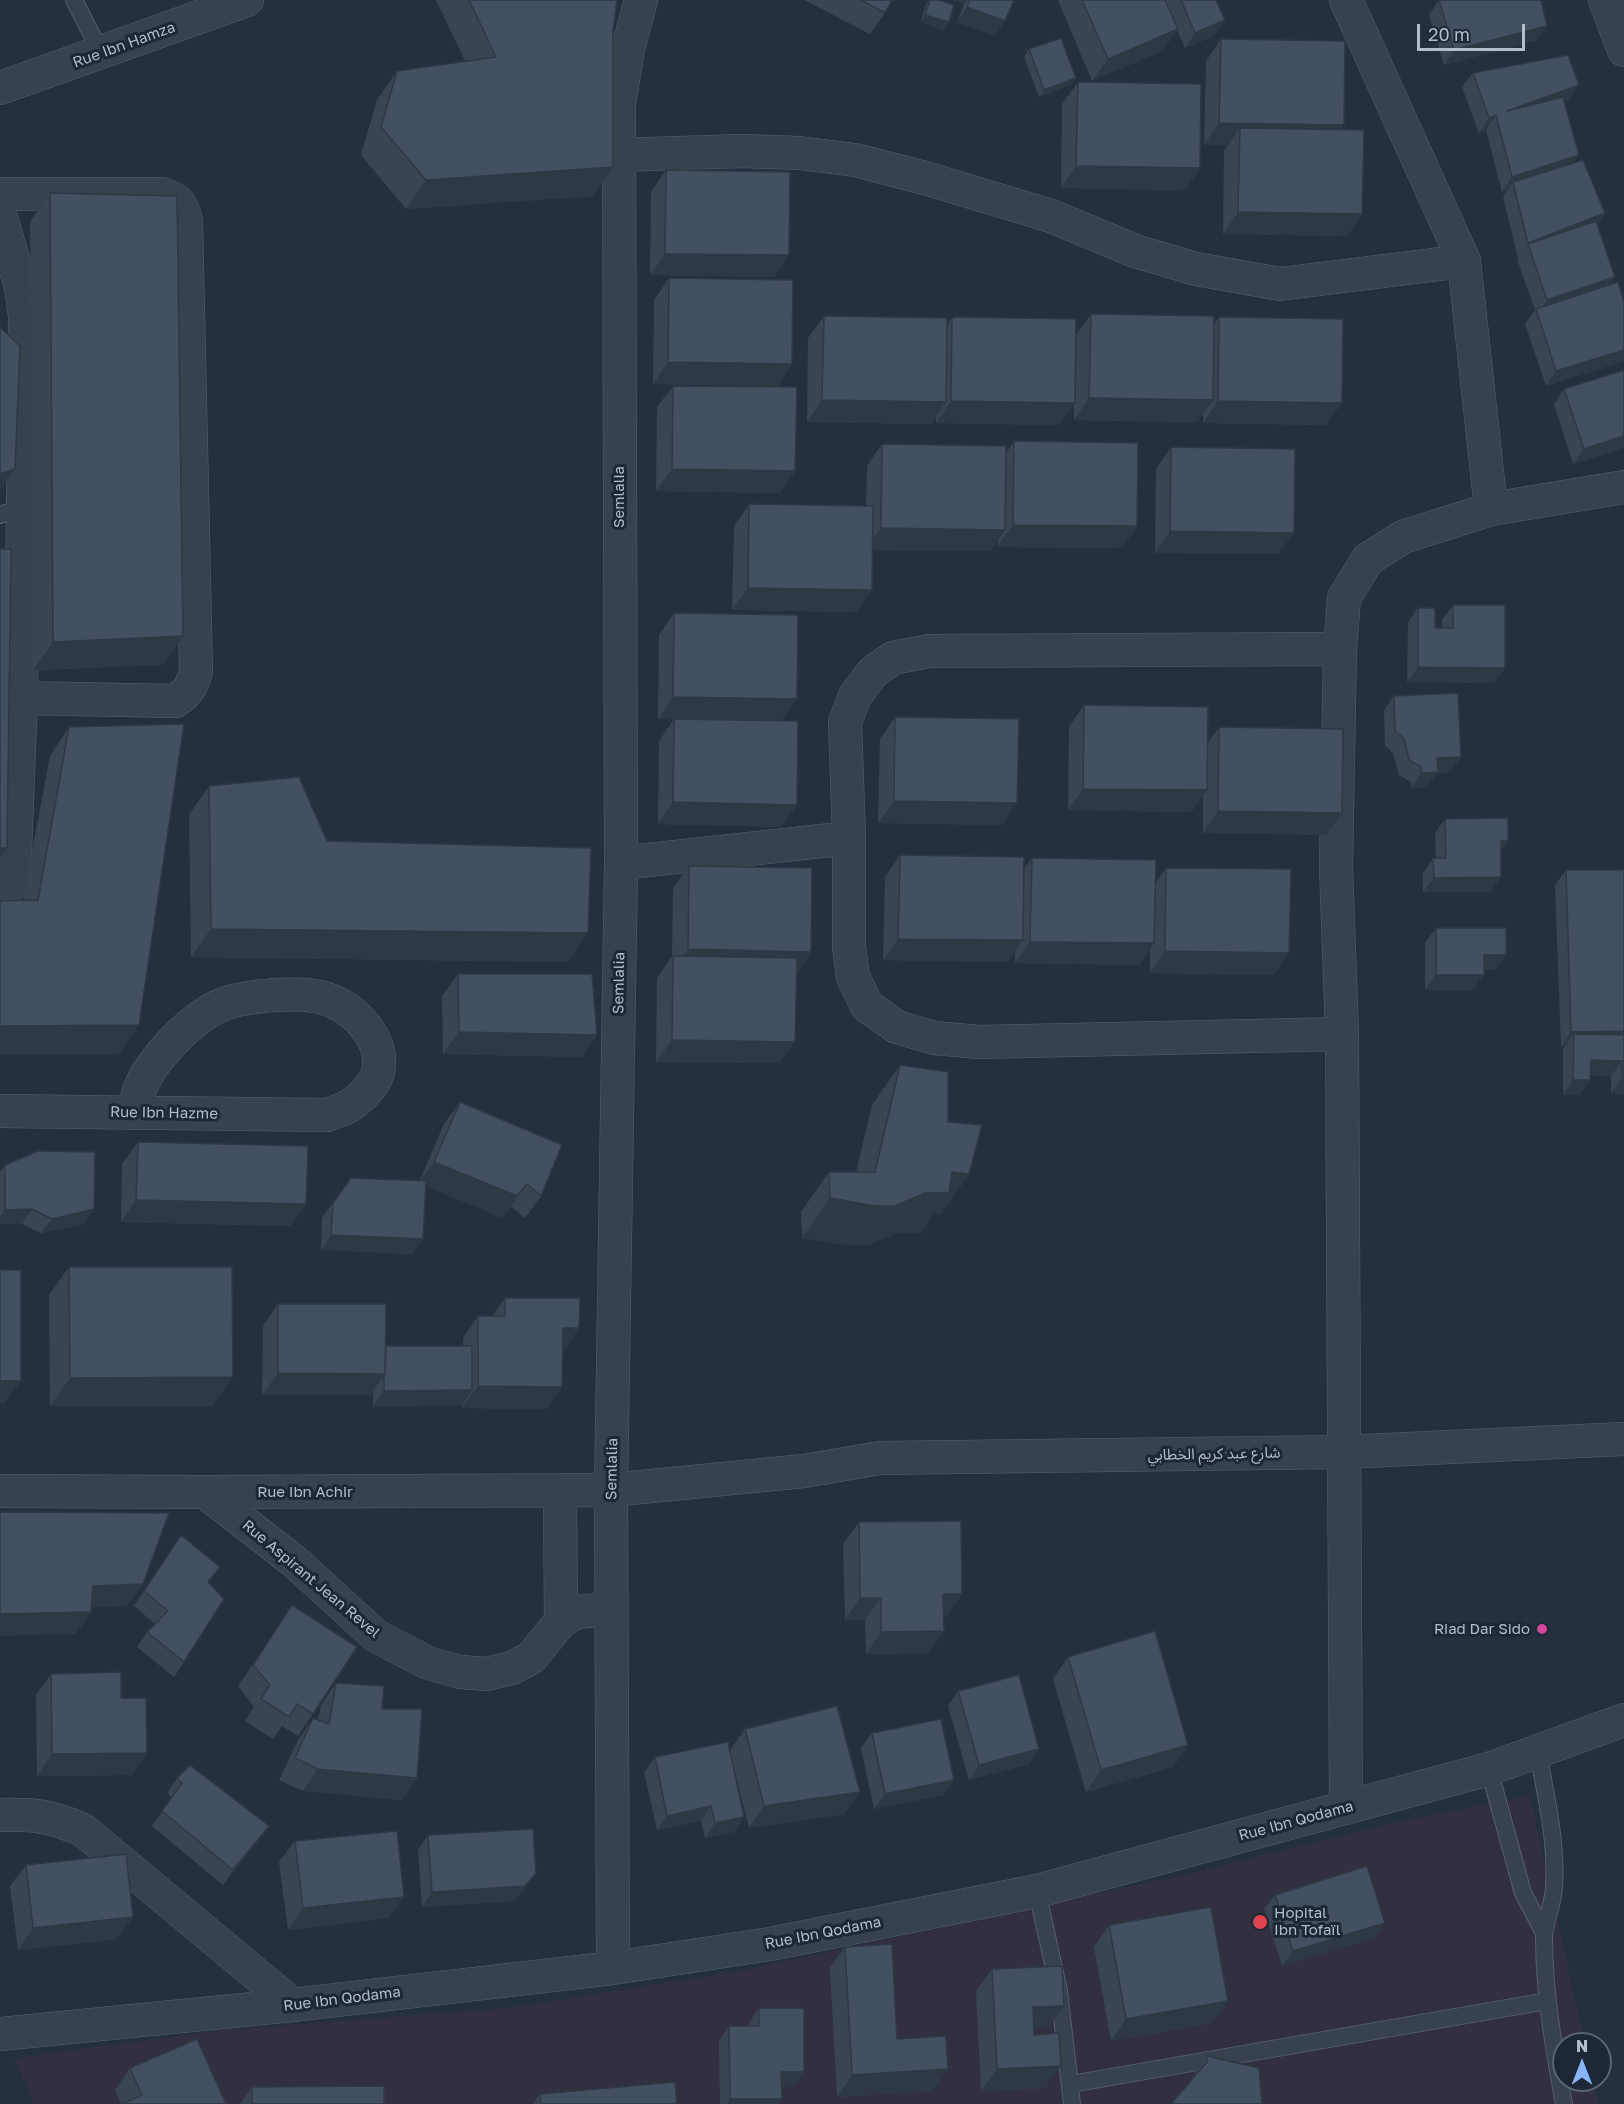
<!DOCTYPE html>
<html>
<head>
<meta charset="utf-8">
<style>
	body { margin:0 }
	#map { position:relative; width:1624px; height:2104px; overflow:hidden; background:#243040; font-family:"Golos Text",sans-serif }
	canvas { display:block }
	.north { position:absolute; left:1552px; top:2032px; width:60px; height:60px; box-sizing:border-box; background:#1d2735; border:2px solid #596371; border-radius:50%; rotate:0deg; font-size:16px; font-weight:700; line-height:24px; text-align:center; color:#b4bdca }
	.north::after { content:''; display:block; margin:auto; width:21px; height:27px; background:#88b4fb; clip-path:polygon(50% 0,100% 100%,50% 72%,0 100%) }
	.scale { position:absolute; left:1417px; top:24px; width:108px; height:27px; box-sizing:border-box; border:3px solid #b4bdca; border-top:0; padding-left:8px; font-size:18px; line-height:21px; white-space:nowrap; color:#b4bdca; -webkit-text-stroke:4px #1d2735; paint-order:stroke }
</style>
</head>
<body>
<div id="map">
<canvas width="1624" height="2104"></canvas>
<div class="north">N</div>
<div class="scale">20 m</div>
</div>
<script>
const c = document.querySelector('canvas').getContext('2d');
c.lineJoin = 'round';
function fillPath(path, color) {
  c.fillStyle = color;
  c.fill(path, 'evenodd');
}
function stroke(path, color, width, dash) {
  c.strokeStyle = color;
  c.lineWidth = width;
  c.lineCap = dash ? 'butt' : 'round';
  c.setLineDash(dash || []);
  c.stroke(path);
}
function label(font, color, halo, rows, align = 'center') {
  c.font = font + ' "Golos Text","Noto Sans Arabic",sans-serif';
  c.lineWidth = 6;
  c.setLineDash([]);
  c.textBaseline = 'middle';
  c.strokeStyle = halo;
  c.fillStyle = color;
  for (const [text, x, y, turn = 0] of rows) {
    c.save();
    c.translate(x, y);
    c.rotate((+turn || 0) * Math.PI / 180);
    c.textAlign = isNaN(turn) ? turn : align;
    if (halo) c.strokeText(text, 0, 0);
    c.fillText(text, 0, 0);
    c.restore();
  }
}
fillPath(new Path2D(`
	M1530,1796l55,248h-21v36h29l5,24h-1564l-20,-46 208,-28 286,-22 231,-37 448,-97 228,-56z`), '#323040');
const lane = new Path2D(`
	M74,0l27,53
	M0,515l23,-8
	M1538,1752c8,45 19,90 16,136 -1,16 -9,33 -10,49 0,56 10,112 20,167
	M1489,1769l34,124 21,40
	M1037,1891l22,100 13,113
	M1071,2084l476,-83`);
const street = new Path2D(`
	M1346,0l118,261 27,248
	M1605,0l19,50
	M0,88l247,-88
	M618,155l124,-4 57,2 56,7 70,18 126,38 84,35 61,18 84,15 184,-23
	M0,194h162c17,6 20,9 24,27l10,450c-4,15 -8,22 -21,30l-154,-3
	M0,214l21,73 4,29 -4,382 -7,179 -4,9 -10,8
	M1340,649l-411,2 -36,7 -20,14 -18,24 -10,26 4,116v109l4,30 14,29 30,21 37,11 45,4 363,-8
	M621,863l228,-25
	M0,1111l327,4c10,-4 22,-7 29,-14 8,-6 20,-19 22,-29 7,-31 -20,-60 -46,-71 -18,-8 -39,-7 -59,-6 -15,2 -34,3 -49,9 -30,11 -74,56 -85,87 -2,7 -4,15 -5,22
	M560,1490l1,131
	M0,1491l205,1 406,-2 193,-19 76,-13 463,-6 281,-13
	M205,1492l90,70 81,74 52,27 32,9 27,2 25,-6 19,-10 30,-37 16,-9 34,-3
	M1346,1808l-4,-774 -6,-167 4,-218 4,-51 24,-39 35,-22 88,-28 133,-22
	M0,1815c35,-1 51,1 83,15l210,175
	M613,1968l-2,-478 10,-627 -2,-759 9,-55 13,-49
	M0,2034l293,-29 320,-37 157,-24 267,-53 452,-122 135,-49`);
stroke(lane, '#56606d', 18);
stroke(street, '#56606d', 34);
stroke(lane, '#38424f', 16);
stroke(street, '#38424f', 33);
fillPath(new Path2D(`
	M436,0h181l-24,196 -187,13 -45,-54 16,-55 20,-29 68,-10z
	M804,0h88l-7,13 -15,21z
	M929,0l20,22 -6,8 -23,-8 6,-17z
	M953,0h61l-19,36 -38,-14 7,-18z
	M1058,0h158l-1,35 -30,13 -8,-18 -15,21 -70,30z
	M1439,0l98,40 -93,25 -15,-50z
	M1221,39l119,91 22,84 -15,22 -124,-2 1,-84 4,-5h-24l2,-84z
	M1029,49l47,29 -5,7 -32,12 -15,-40z
	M1473,73l95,27 -4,1 9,62 32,50 -8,11 13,61 14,17v59l-78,25 -21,-62 10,-14 -18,-51 1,-1 -15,-61 5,-8 -6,3 -16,-62 -7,3 -17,-46z
	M1078,82l122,86 -15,22 -124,-2 1,-84z
	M666,170l123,85 -15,22 -124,-2 1,-83z
	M50,193l133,443 -20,29 -130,5 -3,-448z
	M669,278l123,86 -15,22 -124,-2 1,-84z
	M1091,314l123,10 5,-7 107,108 -123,-2v-9l-6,8 -123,-2v-16l-15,21 -123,-2v-6l-5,7 -124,-2 1,-84 16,-22 123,9 5,-8 124,18z
	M673,386l122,85 -15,22 -124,-2 1,-84z
	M1564,389l60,59 -51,16 -19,-60z
	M1014,441l123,85 -15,22 -125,-1 1,-7 -8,11 -118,-1v40l-16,22 -124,-2 2,-84 15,-22 117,2 1,-40 15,-22 124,9z
	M1171,447l107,107 -123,-1 1,-84z
	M1453,605l41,78 -87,-1 1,-60 10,-14 17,20h7v-8z
	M674,613l123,86 -16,22 -123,-2 1,-84z
	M1394,696l67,61 -11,15 -13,1 -10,14 -16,1v-6l-12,-7 -6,-22 -8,-7 -1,-36z
	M1084,705l123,39 12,-17 123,86 -16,22 -123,-2v-38l-12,17 -123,-2 1,-83z
	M895,717l107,108 -124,-2 2,-84z
	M674,719l123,86 -16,22 -123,-3 1,-83z
	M69,727l50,327 -96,-154 27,-144z
	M209,786l118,55 241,121 -377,-5 -2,-142z
	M1445,819l56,33 -10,40h-68v-19l10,-15h3l-1,-25z
	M900,855l123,15 9,-12 123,26 11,-16 108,107 -124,-2v-24l-11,16 -124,-2v-12l-8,11 -124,-2 2,-83z
	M689,866l122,86 -14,21 -17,90 -124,-1 1,-84 15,-22 1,-68z
	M1566,870h58v224l-13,-1v-17l-21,-1v5l-10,15h-17v-46l2,-2h-4l-6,-162z
	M1436,928l59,42h-11l-11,20h-48v-47z
	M458,974l139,61 -15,22 -139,-3 -1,-58z
	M900,1065l48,57 21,52 -28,40 -7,-1 -13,20h-24l-29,12h-20l-46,-7 -1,-26 28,-40h27l16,-67z
	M460,1102l81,94 -16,22 -14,-12 -9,12 -76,-32 -3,53 -10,15 -92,-4 1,-32 29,-40 69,2 24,-56z
	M138,1142l153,84 -170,-4 1,-58z
	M5,1165l79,59 -43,9 -19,-9h-22v-52z
	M69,1267l144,139h-163l-1,-111z
	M505,1298l74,30 -15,22h-1l-16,59 -85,-1v-4v1l-89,1v-15l-3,4h-108l1,-69 15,-22 108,42h77v-8l15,-22h14z
	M859,1522l103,72 -16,22h-3l1,15 -16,22 -62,1 -1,-34h-20l-2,-76z
	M181,1535l28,48 -25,79 -10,15 -37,-30 10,-15 8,-8 -21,-18z
	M292,1605l21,109 -15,22 -16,-10 -9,13 -28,-18 9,-14 -16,-21z
	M1068,1657l120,88 -15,22 -87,25 -33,-113z
	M51,1674l70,24 26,55 -15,22 -95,1 -1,-81z
	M336,1683l46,26 35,69 -15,22 -99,-9 -24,-11 19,-40 15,-22 5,2 3,-15z
	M958,1691l81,58 -10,15 -60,16 -21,-74z
	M745,1729l100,85 -96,14 -16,-64 11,53 -10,15 -29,6 -4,-17 -44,9 -13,-58 11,-15 75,-7z
	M872,1733l82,47 -11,15 -69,14 -13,-61z
	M177,1778l92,48 -11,15 -35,44 -71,-59 20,-28 -5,-5z
	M428,1835l108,38 -11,15 -11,13 -92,6 -4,-57z
	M295,1841l94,77 -101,12 -9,-68z
	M26,1865l92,74 -100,11 -8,-64z
	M1275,1895l110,28 -11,15 -92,28 -18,-57z
	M1109,1925l104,98 -102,18 -17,-94z
	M845,1947l52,92 51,30 -16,22 -95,6 -7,-129z
	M992,1969l57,58 -15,1v7l11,53 -64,3 -5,-100z
	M759,2008l35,79h-13l1,12 -4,5h-58l-1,-63 10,-15h20v-3z
	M1207,2056l55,48 -70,-24v-2z
	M130,2068l96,36h-105l-6,-14z
	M252,2087l132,17h-144z
	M540,2094l137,10h-144z`), '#3a4554');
fillPath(new Path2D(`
	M953,0h14l-3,4z
	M967,7l38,14 -10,15 -38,-14z
	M925,15l24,7 -6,8 -23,-8z
	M1225,20l-10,15 -30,13 10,-15z
	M1547,26l-10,14 -93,25 10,-15z
	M1178,29l-16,22 -70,30 16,-22z
	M1076,78l-5,7 -32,12 5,-7z
	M1579,85l-11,15 -69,25 8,-14z
	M1496,115l-10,15 -7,3 10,-15z
	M1219,123l125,2 -16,22 -88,-19 -12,17h-24z
	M1579,155l-10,15 -56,12 -5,7 -6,3 10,-15z
	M1076,166l124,2 -15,22 -124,-2z
	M613,167l-20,29 -187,13 20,-29z
	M1238,212l124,2 -15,22 -124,-2z
	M1605,213l-11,15 -66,16 -10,14 10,-15z
	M665,254l124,1 -15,22 -124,-2z
	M1615,277l-10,15 -68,23 10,-15z
	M1624,350v11l-78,25 10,-15z
	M668,362l124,2 -15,22 -124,-2z
	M1089,398l124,2 -16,22 -123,-2z
	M822,400l124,2 -15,22 -124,-2z
	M951,401l124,2 -16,22 -123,-2z
	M1218,401l124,2 -16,22 -123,-2z
	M1624,436v12l-51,16 11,-15z
	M15,469l-15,22v-17z
	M672,469l123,2 -15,22 -124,-2z
	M1013,525l124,1 -15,22 -125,-1z
	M881,528l124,2 -15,21 -125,-1z
	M1170,531l124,2 -16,21 -123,-1z
	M748,588l124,2 -16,22 -124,-2z
	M183,636l-20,29 -130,5 20,-28z
	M1418,667l87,1 -11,15 -87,-1z
	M673,697l124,2 -16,22 -123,-2z
	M1461,757l-11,15 -13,1 -10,14 -16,1 10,-15 16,-15z
	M1083,789l124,1 -16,22 -123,-2z
	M894,801l123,2 -15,22 -124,-2z
	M673,802l124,3 -16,22 -123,-3z
	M1218,811l124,2 -16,22 -123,-2z
	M1501,841h7l-10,15z
	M0,848h7l-7,10z
	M1501,877l-10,15h-68l11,-14z
	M211,929l377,4 -20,29 -377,-5z
	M898,939l125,1 -16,22 -124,-2z
	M1030,942l124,1 -15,22 -124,-2z
	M688,949l123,3 -15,22 -124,-3z
	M1165,951l124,2 -15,22 -124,-2z
	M1484,955h22l-11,15h-22z
	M1436,975h48l-11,15h-48z
	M139,1025l-20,29h-119v-28z
	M1624,1031v15l-50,-12 -9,13h-4l10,-15z
	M459,1032l138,3 -15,22 -139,-3z
	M672,1040l123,2 -15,21 -124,-1z
	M1591,1060l31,1 -11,15 -31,-1z
	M1622,1078h2v16l-13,-1z
	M1573,1080h17l-10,15h-17z
	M434,1162l93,22 -16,22 -9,12 -83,-35z
	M952,1172l17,2 -28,40 -7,-1 -13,20h-24l-29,12h-20l-46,-7 28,-40z
	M136,1200l170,4 -15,22 -170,-4z
	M32,1209l-10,15h-22v-7l5,-7z
	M94,1209l-10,15 -43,9 11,-14z
	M331,1235l92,4 -10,15 -92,-4z
	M563,1328h16l-15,22h-17z
	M278,1373l107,1 -15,21h-108z
	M233,1377l-20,29h-163l20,-28z
	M0,1381h21l-16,22h-5z
	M478,1386l84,1 -15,22 -85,-1z
	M472,1390l-10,15 -89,1 11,-15z
	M143,1584l-16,22 -50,2 16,-22z
	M943,1594h19l-16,22h-18z
	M860,1598h21l-16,22h-20z
	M91,1612l-15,22 -76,2v-22z
	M944,1631l-16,22 -62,1 15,-22z
	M1188,1745l-15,22 -87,25 15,-22z
	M1039,1749l-10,15 -60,16 10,-15z
	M147,1753l-15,22 -95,1 15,-22z
	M318,1769l99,9 -15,22 -99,-9z
	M954,1780l-11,15 -69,14 11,-15z
	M860,1792l-15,22 -96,14 15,-22z
	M711,1806l-10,15 -44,9 10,-14z
	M744,1817l-10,15 -29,6 10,-15z
	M269,1826l-11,15 -35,44 10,-15z
	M536,1873l-11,15 -11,13 -92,6 10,-15z
	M404,1897l-15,21 -101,12 15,-22z
	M133,1917l-15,22 -100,11 15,-22z
	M1385,1923l-11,15 -92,28 11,-15z
	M1228,2001l-15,22 -102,18 15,-22z
	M1064,2006l-15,21 -31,2 15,-22z
	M1061,2066l-16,22 -64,3 16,-22z
	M948,2069l-16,22 -95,6 15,-22z
	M781,2072h23l-10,15h-23z
	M730,2099h52l-4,5h-51z`), '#2f3845');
const building = new Path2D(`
	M469,0h148l-4,31v136l-187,13 -45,-53 16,-56 99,-14z
	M861,0h31l-7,13z
	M930,0h9l15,5 -5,17 -24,-7z
	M970,0h44l-9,21 -38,-14z
	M1082,0h83l13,29 -70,30z
	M1181,0h35l9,20 -30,13z
	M1439,0h102l6,26 -93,24z
	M1061,38l15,40 -32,12 -15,-41z
	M1221,39l124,2 -1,84 -125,-2z
	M1568,55l11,30 -72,26 56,-14 16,58 -67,22 -16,-62 -7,3 -16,-45z
	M1078,82l123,2 -1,84 -124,-2z
	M1240,128l124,2 -2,84 -124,-2z
	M1583,160l22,53 -77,30 -15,-61z
	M666,170l124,2 -1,83 -124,-1z
	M50,193l127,3 6,440 -130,6z
	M1596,221l19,56 -68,23 -19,-56z
	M669,278l124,2 -1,84 -124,-2z
	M1618,282l6,20v48l-68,21 -20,-62z
	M1091,314l123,2 -1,84 -124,-2z
	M824,316l123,2 -1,84 -124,-2z
	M952,317l124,2 -1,84 -124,-2z
	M1219,317l124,2 -1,84 -124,-2z
	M0,327l20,19 -5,123 -15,5z
	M1624,370v66l-40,13 -20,-60z
	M673,386l124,1 -2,84 -123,-2z
	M1014,441l124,2 -1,83 -124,-1z
	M882,444l124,2 -1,84 -124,-2z
	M1171,447l124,2 -1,84 -124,-2z
	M749,504l124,2 -1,84 -124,-2z
	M0,549h11l-4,299h-7z
	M1453,605h52v63l-87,-1v-59h17v20h18z
	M674,613l124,2 -1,84 -124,-2z
	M1458,693l3,64 -24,1 1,14 -17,1v-6l-12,-7 -5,-22 -9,-7 -1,-35z
	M1084,705l124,2 -1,83 -124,-1z
	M895,717l124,2 -2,84 -123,-2z
	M674,719l124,2 -1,84 -124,-3z
	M184,724l-45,301 -139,1v-125l38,-1 31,-173z
	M1219,727l124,2 -1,84 -124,-2z
	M299,777l28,64 264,7 -3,85 -377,-4 -2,-143z
	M1508,818v23h-7v36l-67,1 -1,-20h13l-1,-39z
	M900,855l124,2 -1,83 -125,-1z
	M1032,858l124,2 -2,83 -124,-1z
	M689,866l123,2 -1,84 -123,-3z
	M1166,868l125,1 -2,84 -124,-2z
	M1566,870h58v161l-53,1z
	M1436,928h70v27h-22v20h-48z
	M673,956l124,2 -2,84 -123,-2z
	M458,974h134l5,61 -138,-3z
	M1574,1034l50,1v43h-2v-17l-31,-1 -1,20h-17z
	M900,1065l48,7v50l34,3 -13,49 -17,-2 -3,21h-24l-30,13h-19l-46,-8 -1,-26h46z
	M460,1102l102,43 -21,51 -14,-12 -10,12 -83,-34z
	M138,1142l170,4 -2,58 -170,-4z
	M38,1151l57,1 -1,57 -42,10 -20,-10 -27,1v-45z
	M351,1178l75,3 -3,58 -92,-4 2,-32z
	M69,1267h163l1,110 -163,1z
	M0,1270h21v111h-21z
	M505,1298h75l-1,30h-16l-1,59 -84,-1v-70h27z
	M278,1304h108l-1,70 -107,-1z
	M386,1346h86v44l-88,1v-15l1,-2z
	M0,1512l169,1 -26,71 -50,2 -2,26 -91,2z
	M961,1521l1,73h-19l1,37 -63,1v-34h-21l-1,-76z
	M181,1535l39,32 -12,15 16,17 -40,63 -37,-30 21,-21 -24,-20z
	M292,1605l65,42 -44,67 -16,-10 -8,13 -28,-18 9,-14 -17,-20z
	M1155,1631l33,114 -87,25 -33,-113z
	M121,1672v26h25l1,55 -95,1 -1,-80z
	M1019,1675l20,74 -60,16 -21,-74z
	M336,1683l48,3 -2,23h40l-5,69 -99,-9 -23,-11 18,-40 16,6z
	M837,1706l23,86 -96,14 -19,-77z
	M941,1719l13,61 -69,14 -13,-61z
	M728,1742l16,75 -29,6 -4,-17 -44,10 -12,-59z
	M190,1765l79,61 -36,44 -71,-59 20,-28 -5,-5z
	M533,1829l3,44 -11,13 -93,6 -4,-57z
	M397,1831l7,66 -101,11 -8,-67z
	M126,1854l7,63 -100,11 -7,-63z
	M1367,1866l18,57 -92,28 -18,-56z
	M1211,1907l17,94 -102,18 -17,-94z
	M892,1944l5,95 49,-3 2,33 -96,6 -7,-128z
	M1062,1966l2,40 -31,1 1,28 25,-2 2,33 -64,3 -5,-100z
	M759,2008h45v64h-23l1,27h-52l-1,-73h30z
	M197,2039l29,65h-104l20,-9 -12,-27z
	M1207,2056l52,12 3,36h-91l36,-42z
	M675,2082l2,22h-136l-1,-10z
	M384,2086v18h-132v-17z`);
fillPath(building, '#435062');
stroke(building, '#2f3845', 1.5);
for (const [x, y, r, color] of [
	[1542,1629,6,"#d1479c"],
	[1260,1922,8,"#e0444e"]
]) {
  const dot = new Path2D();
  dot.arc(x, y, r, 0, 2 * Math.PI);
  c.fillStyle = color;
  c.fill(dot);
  stroke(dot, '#1d2735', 2);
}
label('15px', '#b4bdca', '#1d2735', [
	["Rue Ibn Hamza",124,45,-20],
	["Semlalia",619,497,-90],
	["Semlalia",619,983,-89],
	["Rue Ibn Hazme",164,1113,1],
	["شارع عبد كريم الخطابي",1214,1454,-1],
	["Semlalia",612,1469,-89],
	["Rue Ibn Achir",305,1492],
	["Rue Aspirant Jean Revel",311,1579,40],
	["Rue Ibn Qodama",1296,1821,-15],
	["Rue Ibn Qodama",823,1933,-11],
	["Rue Ibn Qodama",342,1999,-7]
]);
label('15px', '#b4bdca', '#1d2735', [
	["Riad Dar Sido",1530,1629],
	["Hopital",1274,1913,"left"],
	["Ibn Tofaïl",1274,1930,"left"]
], 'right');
</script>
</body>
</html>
